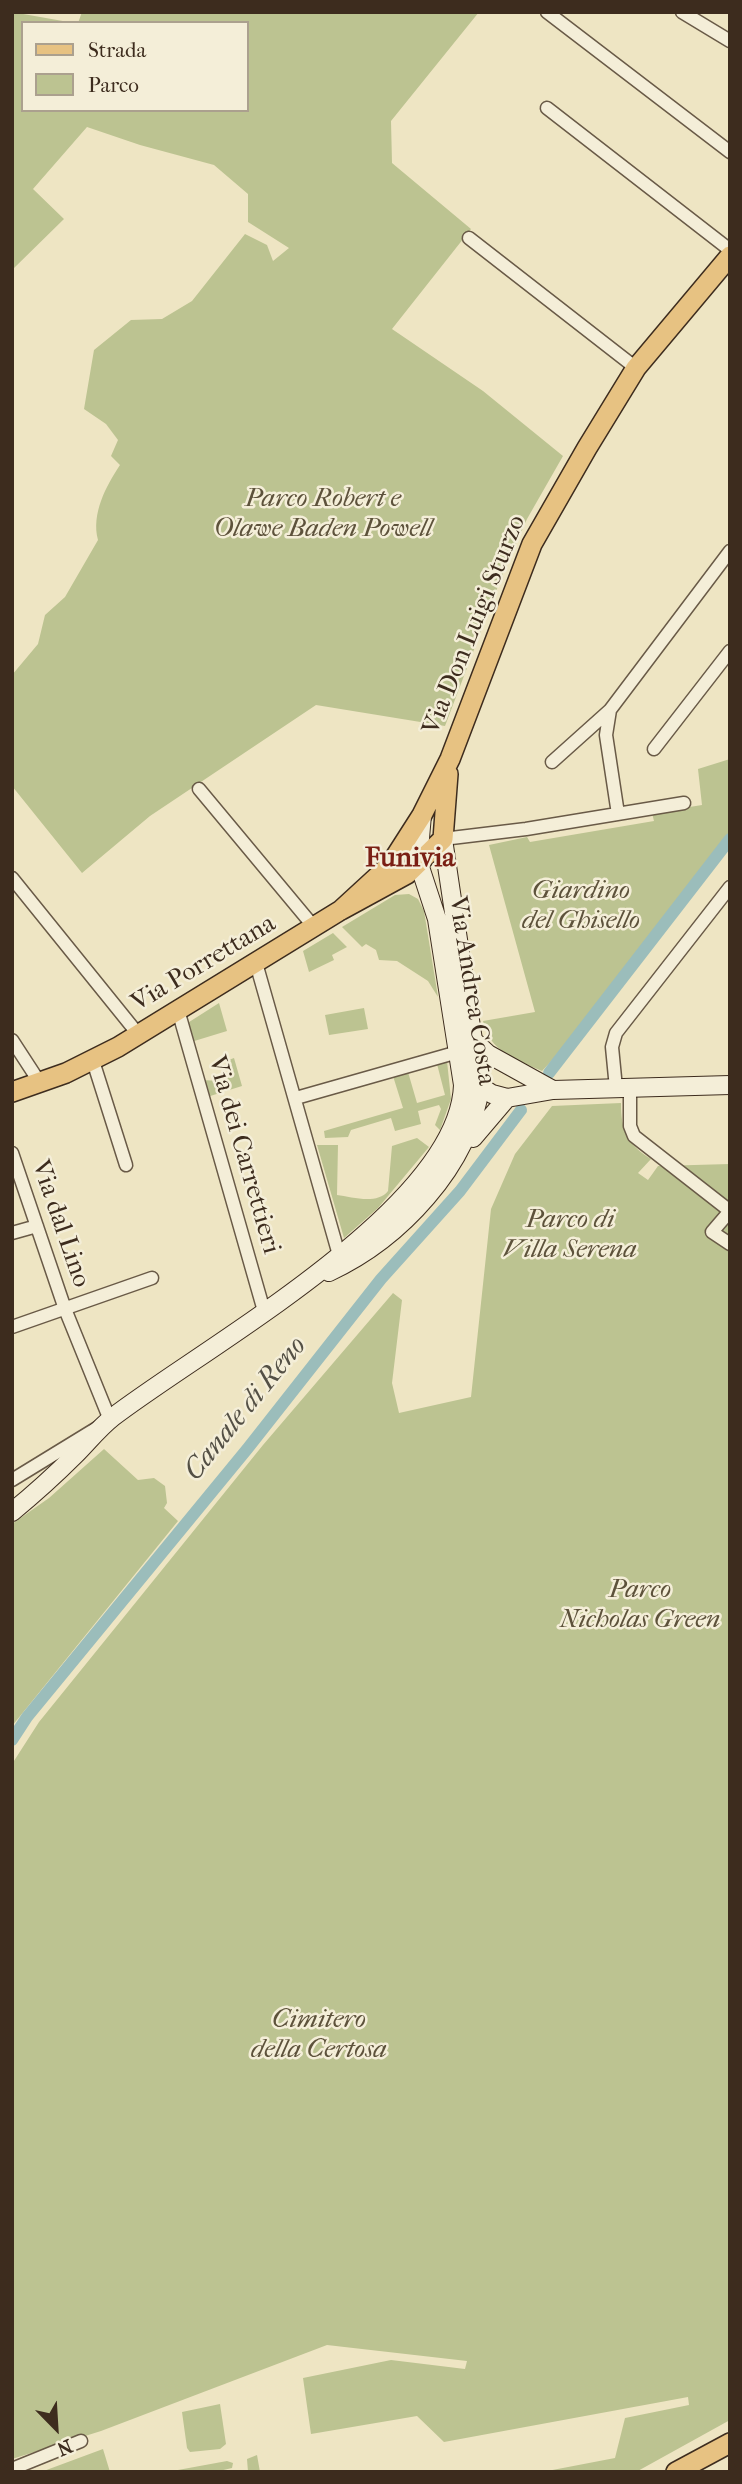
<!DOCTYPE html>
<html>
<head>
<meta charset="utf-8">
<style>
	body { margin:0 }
	#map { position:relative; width:742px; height:2484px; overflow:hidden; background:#eee5c3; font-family:"IM FELL French Canon",serif }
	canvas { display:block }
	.frame { position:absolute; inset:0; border:14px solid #3d2c1e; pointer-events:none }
	.legend { position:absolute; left:21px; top:21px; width:228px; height:91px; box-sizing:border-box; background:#f4eed8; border:2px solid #aba08e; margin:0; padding:9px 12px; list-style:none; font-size:21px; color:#3d2c1e }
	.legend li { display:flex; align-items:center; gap:14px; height:35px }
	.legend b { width:35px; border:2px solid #aba08e }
	.north { position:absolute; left:21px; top:2393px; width:70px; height:70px; -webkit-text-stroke:5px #f4eed8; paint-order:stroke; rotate:156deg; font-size:19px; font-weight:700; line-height:28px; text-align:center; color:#3d2c1e }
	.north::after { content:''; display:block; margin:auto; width:24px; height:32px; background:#3d2c1e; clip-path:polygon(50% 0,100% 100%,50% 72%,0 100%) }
</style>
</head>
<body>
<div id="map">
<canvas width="742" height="2484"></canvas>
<div class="frame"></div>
<ul class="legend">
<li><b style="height:9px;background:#e7c282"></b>Strada</li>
<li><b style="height:19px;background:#bcc391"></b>Parco</li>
</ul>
<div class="north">N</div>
</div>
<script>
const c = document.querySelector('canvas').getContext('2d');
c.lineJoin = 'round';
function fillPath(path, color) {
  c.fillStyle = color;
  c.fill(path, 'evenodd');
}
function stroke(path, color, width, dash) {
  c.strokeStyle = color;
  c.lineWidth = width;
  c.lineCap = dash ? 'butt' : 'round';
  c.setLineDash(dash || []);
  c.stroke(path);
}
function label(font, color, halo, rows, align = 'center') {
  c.font = font + ' "IM FELL French Canon",serif';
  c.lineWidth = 5;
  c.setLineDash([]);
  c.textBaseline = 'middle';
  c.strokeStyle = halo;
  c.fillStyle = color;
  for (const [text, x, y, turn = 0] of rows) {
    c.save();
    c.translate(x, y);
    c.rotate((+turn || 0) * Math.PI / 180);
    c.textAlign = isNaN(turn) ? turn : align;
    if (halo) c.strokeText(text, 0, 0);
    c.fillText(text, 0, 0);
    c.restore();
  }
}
fillPath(new Path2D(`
	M12,12l62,11h-51v87h224v-87h-169l4,-11h397l-88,109 1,42 79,66 -79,100 91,62 80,65 -36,63 -24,54 -58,153 -129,-21 -166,111 -68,57 -70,-87v-111l26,-31 7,-29 20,-18 33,-57c-7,-26 8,-54 22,-75l-9,-9 7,-16 -12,-16 -22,-15 10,-59 37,-30 31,-1 30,-18 53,-67 22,11 6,16 16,-13 -41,-26v-28l-34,-29 -74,-20 -53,-18 -54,62 31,30 -52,51z
	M730,759v76l-173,220 -15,16c-27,-12 -52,-19 -59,-50l52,-9 -46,-167 38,-8 3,5 124,-21 -2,-8 50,-8 -4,-36z
	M409,894l9,5 6,12 14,86 -10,-16 -31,-20 -18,-1 -3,-10 -10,-6 -4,3 -20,-20 53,-32z
	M333,933l14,14 -15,8 2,5 -25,12 -6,-21z
	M219,1003l8,28 -36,11 -5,-18z
	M364,1008l4,21 -39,6 -4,-20z
	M234,1058l8,28 -35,11 -5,-17 18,1 10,-5 -4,-15z
	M447,1061l4,38 -11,31 -5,-5 6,-16 -2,-4 -21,6 3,13 -26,7 -4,-13 -40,12 -3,7 -23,1 -1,-7 79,-23 -10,-32 15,-4 9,31 28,-8 -8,-31z
	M621,1103c0,28 6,41 30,56l-13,14 10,7 10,-14 72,-2v1256l-94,52h-94l73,-14 10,-40 64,-13 -1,-8 -244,45 -27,-26 -106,18 -8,-56 88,-18 74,9 2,-8 -140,-16 -226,86 -89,28v-695l27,-42 224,-277 130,-152 9,7 -10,83 7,30 72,-16 20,-188 24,-55 37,-48z
	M417,1138l12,9 -51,61 -34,30 -27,-93h21l-1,50c15,2 40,10 51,-4l4,-45z
	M104,1449l34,31 16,-2 11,8 2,17 -3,5 14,13 -166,205v-202l37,-26z
	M220,2404l6,40 -6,5 -30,3 -3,-4 -5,-36z
	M103,2449l7,23h-69z
	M257,2455l3,17h-12l-1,-13z
	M227,2461l6,2 -1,5 -17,4h-48z`), '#bcc391');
stroke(new Path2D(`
	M549,1073l181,-234
	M12,1740l15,-23 221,-269 133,-169 79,-88 61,-81`), '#9bbdbb', 12);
const street = new Path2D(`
	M547,12l183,140
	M682,12l48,29
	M547,108l183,142
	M469,238l167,130
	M654,749l76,-98
	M552,762l58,-52
	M199,789l115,138
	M618,814l-12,-79 4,-25 120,-159
	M443,839l83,-10 158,-26
	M12,878l126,156
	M256,963l83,292
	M178,1010l86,301
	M12,1040l28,43
	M93,1061l33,104
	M616,1088l-4,-41 4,-14 114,-146
	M630,1088v38l4,10 96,75 -18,21 18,12
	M296,1098l162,-46
	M12,1153l53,156 45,111 -98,60
	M12,1233l25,-7
	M12,1327l140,-49
	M12,2469l69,-28`);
const secondary = new Path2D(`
	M474,1041l14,13 65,36
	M473,1082l19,12 15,4 46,-8 177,-5
	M473,1138l34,-40
	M329,1272c71,-33 140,-106 151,-185l-37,-248
	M12,1512c22,-18 43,-37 63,-57 13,-13 24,-27 38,-38 91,-70 346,-209 350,-332l-26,-166 -19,-58 4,-46`);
const primary = new Path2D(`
	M341,910l49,-45 32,-50 28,-56 82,-215 55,-96 49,-80 94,-112
	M12,1092l54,-19 52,-26 223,-137 66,-36 36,-35 5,-65
	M676,2472l54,-29`);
stroke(street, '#695a47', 15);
stroke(secondary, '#3d2c1e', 20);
stroke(primary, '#3d2c1e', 22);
stroke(street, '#f4eed8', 12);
stroke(secondary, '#f4eed8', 18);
stroke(primary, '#e7c282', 19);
label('italic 26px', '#5d523b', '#f4eed8', [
	["Parco Robert e",323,500],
	["Olawe Baden Powell",323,530],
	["Giardino",581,892],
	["del Ghisello",581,922],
	["Parco di",570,1221],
	["Villa Serena",570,1251],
	["Parco",640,1591],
	["Nicholas Green",640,1621],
	["Cimitero",319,2021],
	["della Certosa",319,2051]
]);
label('26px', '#3d2c1e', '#f4eed8', [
	["Via Don Luigi Sturzo",475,625,-68],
	["Via Porrettana",204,964,-31],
	["Via Andrea Costa",471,991,81],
	["Via dei Carrettieri",243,1155,74],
	["Via dal Lino",60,1224,71]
]);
label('bold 28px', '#7a1f14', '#f4eed8', [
	["Funivia",410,859]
]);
label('italic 28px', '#545045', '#f4eed8', [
	["Canale di Reno",246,1409,-51]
]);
</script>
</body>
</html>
